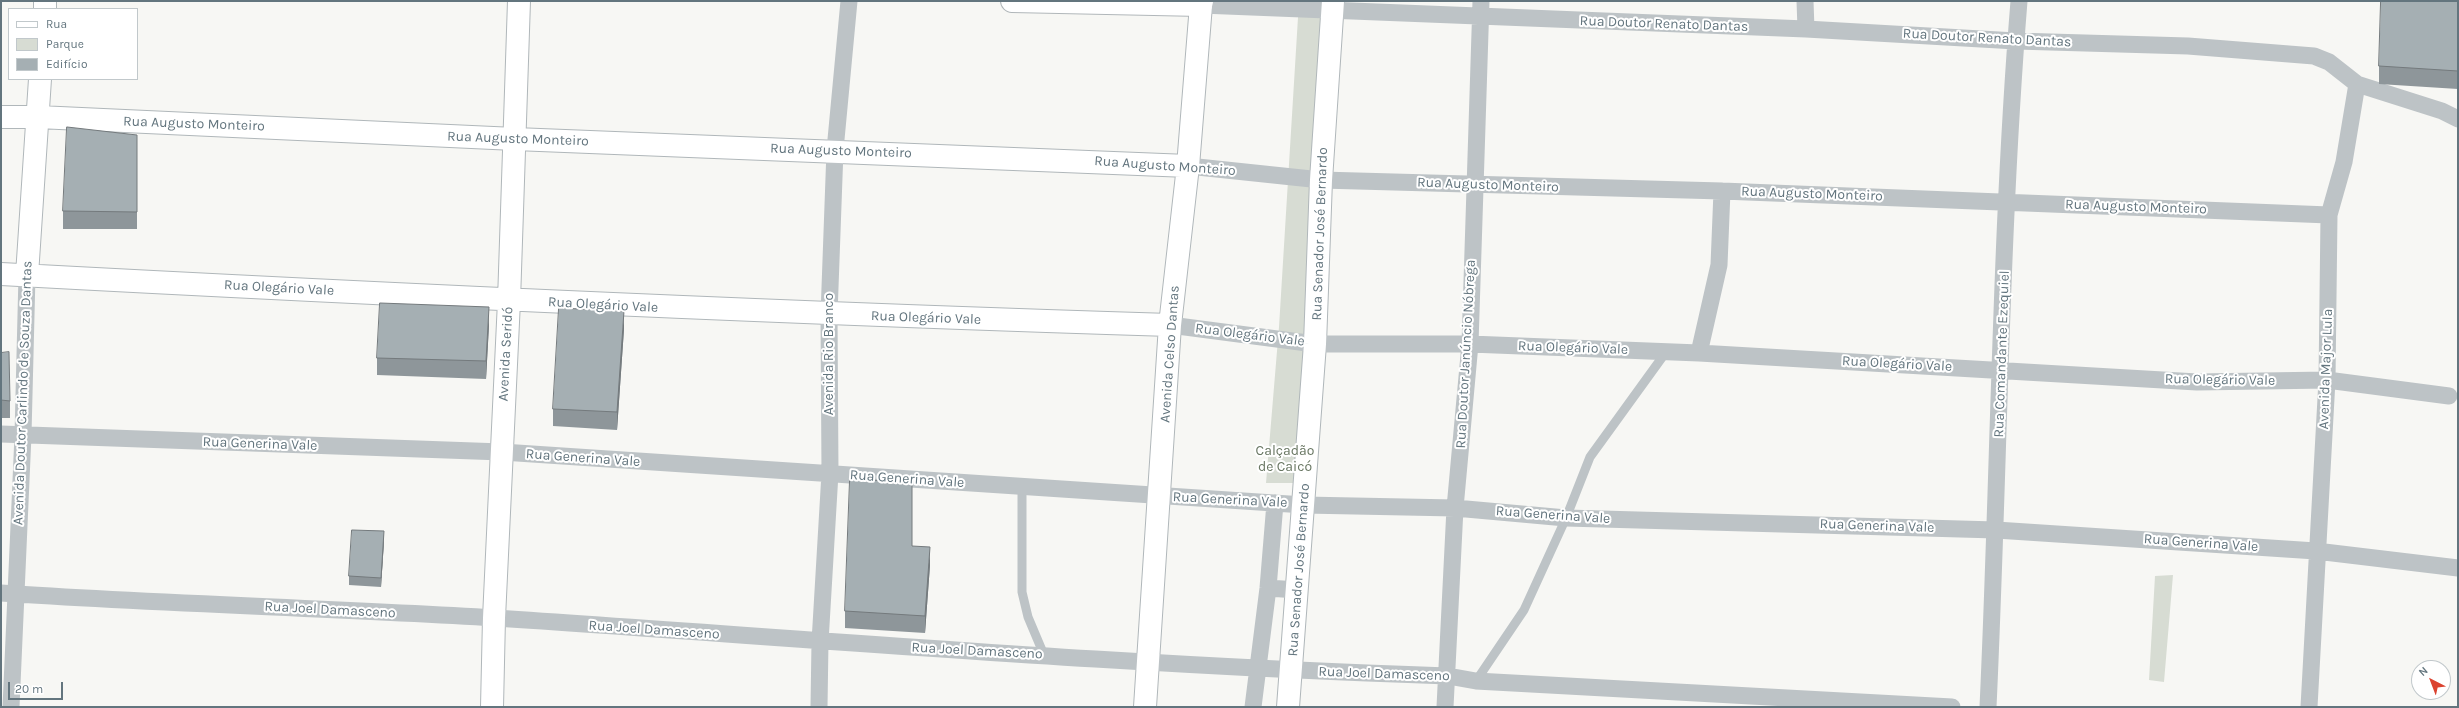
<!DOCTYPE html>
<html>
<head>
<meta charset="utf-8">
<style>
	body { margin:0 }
	#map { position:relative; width:2459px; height:708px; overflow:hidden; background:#f7f7f4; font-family:Karla,sans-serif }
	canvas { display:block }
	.frame { position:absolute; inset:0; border:2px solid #63757e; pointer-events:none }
	.legend { position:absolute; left:8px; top:8px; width:130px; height:72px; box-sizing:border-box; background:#fff; border:1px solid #c1c8cb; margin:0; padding:5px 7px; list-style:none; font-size:12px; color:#63757e }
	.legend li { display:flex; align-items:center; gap:8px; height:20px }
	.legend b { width:20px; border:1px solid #c1c8cb }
	.north { position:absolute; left:2411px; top:660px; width:40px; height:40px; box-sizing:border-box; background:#fff; border:1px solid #c1c8cb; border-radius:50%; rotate:318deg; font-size:11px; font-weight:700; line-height:16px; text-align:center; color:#63757e }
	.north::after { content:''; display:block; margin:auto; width:14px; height:18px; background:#db4330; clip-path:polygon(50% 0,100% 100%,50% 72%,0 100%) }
	.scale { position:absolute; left:8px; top:682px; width:55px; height:18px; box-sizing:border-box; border:2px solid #63757e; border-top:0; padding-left:5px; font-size:12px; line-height:14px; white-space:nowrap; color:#63757e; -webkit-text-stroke:3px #fff; paint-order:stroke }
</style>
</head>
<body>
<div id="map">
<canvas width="2459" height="708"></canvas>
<div class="frame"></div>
<ul class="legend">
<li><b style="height:5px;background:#fff"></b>Rua</li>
<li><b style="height:11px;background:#d7dcd3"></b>Parque</li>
<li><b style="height:11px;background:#a5afb3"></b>Edifício</li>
</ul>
<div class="north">N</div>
<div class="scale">20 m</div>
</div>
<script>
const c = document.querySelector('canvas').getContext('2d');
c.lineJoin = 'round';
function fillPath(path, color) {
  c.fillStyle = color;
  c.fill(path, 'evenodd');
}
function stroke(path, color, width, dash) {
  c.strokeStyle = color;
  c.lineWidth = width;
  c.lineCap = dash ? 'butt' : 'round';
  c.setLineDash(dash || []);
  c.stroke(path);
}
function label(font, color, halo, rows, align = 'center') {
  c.font = font + ' Karla,sans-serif';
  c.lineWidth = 4;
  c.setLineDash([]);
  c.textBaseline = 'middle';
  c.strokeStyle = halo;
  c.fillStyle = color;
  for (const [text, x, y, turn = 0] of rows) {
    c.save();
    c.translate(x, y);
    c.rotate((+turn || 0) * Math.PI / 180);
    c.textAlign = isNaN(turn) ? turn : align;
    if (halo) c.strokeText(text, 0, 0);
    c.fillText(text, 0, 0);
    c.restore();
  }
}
fillPath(new Path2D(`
	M1299,1h31l-30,482h-34l13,-156z
	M2173,575l-9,107 -15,-2 6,-104z`), '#d7dcd3');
const secondary = new Path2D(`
	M45,9v-8
	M1,117h37l477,22 673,27
	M1,274c390,21 779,39 1169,51
	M27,275l13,-196
	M492,707l2,-89 15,-317 10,-300
	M1145,707l25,-382 18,-159 13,-161
	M1288,707l27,-363 6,-164 12,-179`);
const primary = new Path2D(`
	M1012,1l189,4 1,-4`);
stroke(secondary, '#b0b7ba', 24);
stroke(primary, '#b1b7ba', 24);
stroke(new Path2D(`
	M1022,487v105l6,25 16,38
	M1476,681l48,-71 42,-92 24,-61 76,-105`), '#bdc3c6', 9);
stroke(new Path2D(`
	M1805,1l1,28
	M1201,5l605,24 210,12 172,5 126,10 15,6 28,22 85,27 16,8
	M1188,166l133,14 401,11 607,24
	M1170,325l145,19h155l229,9 498,29 130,-2 122,16
	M1699,353l20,-88 3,-74
	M1,434l501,18 802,53 151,3 111,10 430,12 320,21 142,17
	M1268,588l29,2
	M1,593c165,11 330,15 495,25 317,21 634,48 952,58l28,5 476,26
	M11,707l12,-272 4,-160
	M819,707l1,-65 10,-169 -1,-158 6,-165 14,-149
	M1253,707l15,-119 7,-85
	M1445,707l10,-199 15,-164 11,-343
	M1988,707c11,-235 12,-471 31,-706
	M2309,707l18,-327 2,-165 15,-53 13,-78`), '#bdc3c6', 17);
stroke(secondary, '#fff', 22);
stroke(primary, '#fff', 22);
fillPath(new Path2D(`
	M2458,1v88l-79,-5v-18z
	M137,135v94h-74v-18z
	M489,325l-3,54 -109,-4v-17z
	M624,329l-7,101 -64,-4v-17z
	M1,353l9,48v17h-9z
	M384,541l-3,46 -32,-2v-9z
	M912,546l18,19 -5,68 -80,-5v-17z`), '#8e969a');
fillPath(new Path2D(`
	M489,307v18l-3,54v-18z
	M624,311v18l-7,101v-18z
	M384,531v10l-3,46v-9z
	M930,547v18l-5,68v-17z`), '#747a7d');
const building = new Path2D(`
	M2381,1h77v70l-79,-5z
	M67,127l70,8v77l-74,-1z
	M380,303l109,4 -3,54 -109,-3z
	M559,308l65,3 -7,101 -64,-3z
	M9,352l1,49 -9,-1v-47z
	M850,479l62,3v64l18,1 -5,69 -80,-5z
	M352,530l32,1 -3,47 -32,-2z`);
fillPath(building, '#a5afb3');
stroke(building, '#747a7d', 1);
label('14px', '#63757e', '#fff', [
	["Rua Doutor Renato Dantas",1664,24,2],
	["Rua Doutor Renato Dantas",1987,38,3],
	["Rua Augusto Monteiro",194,124,2],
	["Rua Augusto Monteiro",518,139,2],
	["Rua Augusto Monteiro",841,151,2],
	["Rua Augusto Monteiro",1165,166,4],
	["Rua Augusto Monteiro",1488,185,2],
	["Rua Augusto Monteiro",1812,194,2],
	["Rua Augusto Monteiro",2136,207,2],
	["Rua Senador José Bernardo",1320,234,-88],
	["Rua Olegário Vale",279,288,3],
	["Rua Olegário Vale",603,305,3],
	["Rua Olegário Vale",926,318,2],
	["Rua Olegário Vale",1250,335,7],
	["Rua Olegário Vale",1573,348,2],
	["Avenida Seridó",506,354,-87],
	["Avenida Rio Branco",829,354,-90],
	["Avenida Celso Dantas",1170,354,-86],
	["Rua Doutor Janúncio Nóbrega",1466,354,-87],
	["Rua Comandante Ezequiel",2002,354,-88],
	["Rua Olegário Vale",1897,364,3],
	["Avenida Major Lula",2326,369,-88],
	["Rua Olegário Vale",2220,380,1],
	["Avenida Doutor Carlindo de Souza Dantas",23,393,-88],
	["Rua Generina Vale",260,444,2],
	["Rua Generina Vale",583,458,4],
	["Rua Generina Vale",907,479,4],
	["Rua Generina Vale",1230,500,3],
	["Rua Generina Vale",1553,515,4],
	["Rua Generina Vale",1877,526,2],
	["Rua Generina Vale",2201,543,4],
	["Rua Senador José Bernardo",1299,570,-86],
	["Rua Joel Damasceno",330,610,3],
	["Rua Joel Damasceno",654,630,4],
	["Rua Joel Damasceno",977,651,3],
	["Rua Joel Damasceno",1384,674,2]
]);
label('14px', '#687662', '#fff', [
	["Calçadão",1285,451],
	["de Caicó",1285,467]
]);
</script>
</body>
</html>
